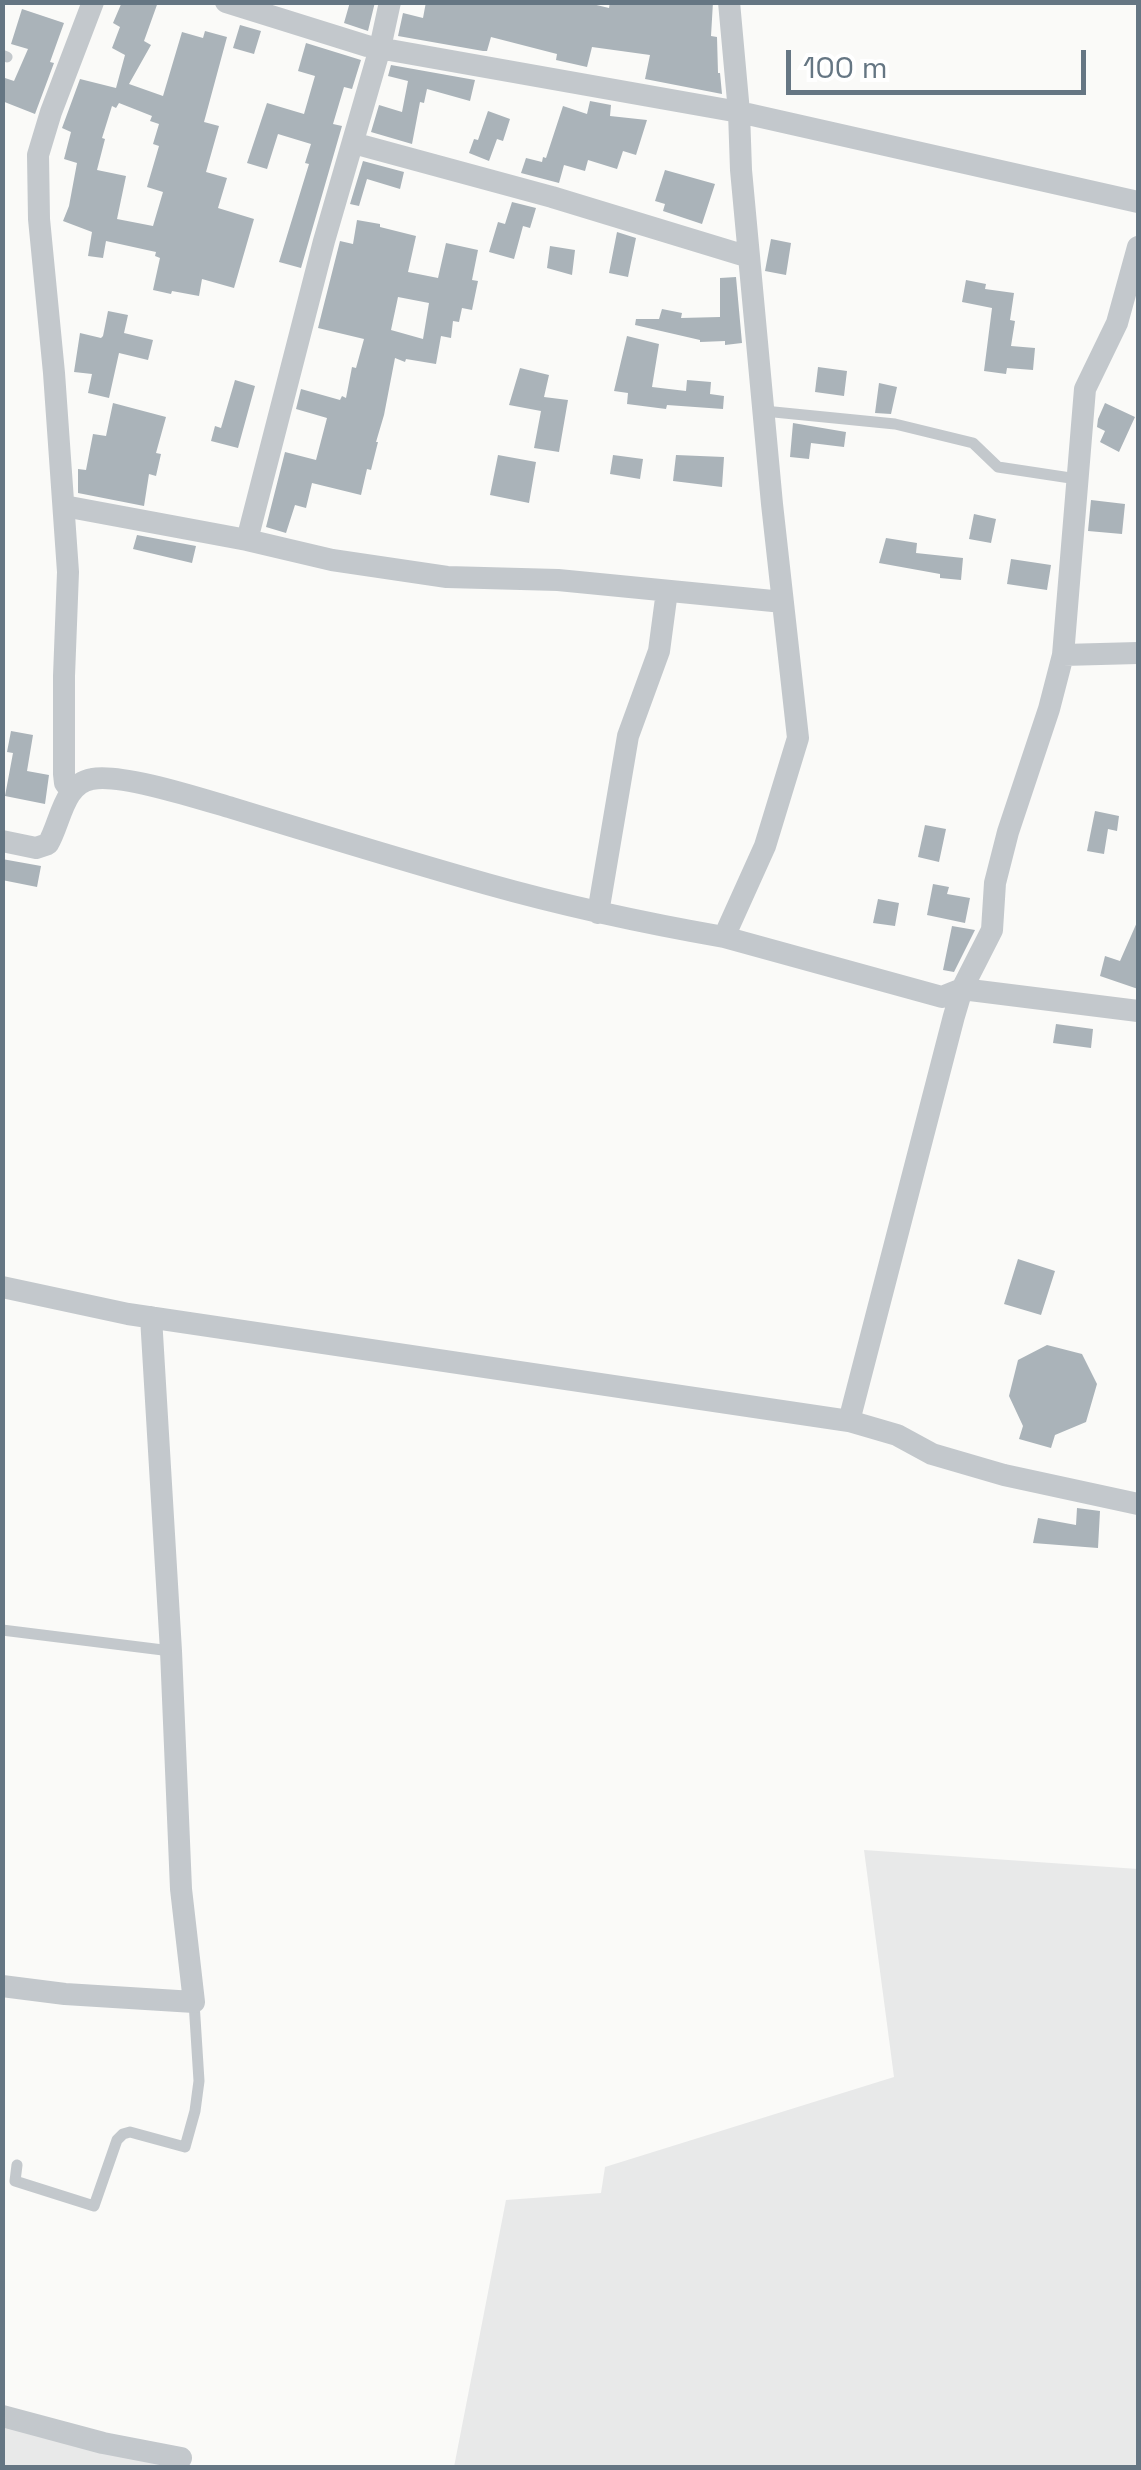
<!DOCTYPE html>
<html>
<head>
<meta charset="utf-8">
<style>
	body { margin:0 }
	#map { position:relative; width:1141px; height:2470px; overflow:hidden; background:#fafaf8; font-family:"Space Grotesk",sans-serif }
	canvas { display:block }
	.frame { position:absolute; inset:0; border:5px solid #657683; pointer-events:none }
	.scale { position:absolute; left:786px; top:50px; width:300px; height:45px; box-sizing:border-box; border:5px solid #657683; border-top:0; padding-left:12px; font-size:30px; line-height:35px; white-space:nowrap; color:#657683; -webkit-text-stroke:8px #fff; paint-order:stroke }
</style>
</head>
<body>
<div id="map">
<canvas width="1141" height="2470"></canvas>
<div class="frame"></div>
<div class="scale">100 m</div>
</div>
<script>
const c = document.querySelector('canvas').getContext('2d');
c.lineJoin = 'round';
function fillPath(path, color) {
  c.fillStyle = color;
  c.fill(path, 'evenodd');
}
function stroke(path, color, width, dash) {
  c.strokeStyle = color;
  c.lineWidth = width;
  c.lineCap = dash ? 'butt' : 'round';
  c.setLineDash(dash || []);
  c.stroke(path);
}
fillPath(new Path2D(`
	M864,1850l274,19v598h-684l52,-267 95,-7 4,-26 289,-90z
	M3,2427l159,38 39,2 -198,1z`), '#e8e9e9');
fillPath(new Path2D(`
	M122,2h36l-14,39 7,4 -22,39 34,12 19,-64 21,6 2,-7 22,6 -23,85 15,4 -13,46 21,6 -9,30 36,11 -20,69 -32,-9 -3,17 -27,-5 -1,3 -18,-4 7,-32 -5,-2 1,-4 -50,-11 -3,17 -15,-2 4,-24 -29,-11 6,-15 8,-43 -13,-4 7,-27 -9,-4 18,-49 36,9 9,-33 -13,-7 8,-21 -7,-4zM119,103l33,13 -2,5 9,3 -6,20 6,2 -12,41 16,5 -10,34 -36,-7 9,-43 -29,-6 8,-31 -3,-1 10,-32 4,2z
	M350,2h25l-7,29 -24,-8z
	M426,2h158l25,6 1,-6h103l-2,34 6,1 1,36h2l2,21 -77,-15 5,-24 -58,-8 -5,20 -31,-7 1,-6 -66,-17 -4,14h-4l-85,-15 5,-23 20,5z
	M22,9l42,14 -14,39 4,1 -19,51 -33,-13v-24l12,4 14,-32 -17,-5z
	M240,25l21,6 -7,23 -21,-6z
	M306,43l55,17 -9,29 -8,-2 -11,37 9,2 -41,142 -22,-6 30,-98 -4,-1 6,-19 -33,-10 -11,35 -20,-6 20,-60 37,11 11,-38 -17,-5z
	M391,65l84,15 -5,21 -43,-12 -3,14 -4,-1 -8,42 -41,-12 8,-27 23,7 6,-31 -20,-5z
	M590,101l21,4 -1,11 37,4 -11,35 -13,-4 -6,18 -29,-9 -3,11 -21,-6 -5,18 -38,-10 5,-15 16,4 1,-5 3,1 17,-52 24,8z
	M488,111l22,8 -7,22 -6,-2 -8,22 -20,-8 5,-14 4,1z
	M363,161l41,11 -4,17 -33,-10 -8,27 -9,-2z
	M665,170l50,14 -13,40 -39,-13 2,-7 -10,-3z
	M512,202l24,6 -6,20 -7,-2 -9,33 -25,-7 9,-30 7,2z
	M357,220l23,4v3l36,9 -8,36 30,6 8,-35 32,7 -6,30 6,1 -6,29 -10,-2 -3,14 -6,-1 -2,17 -10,-2 -5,28 -30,-5 -1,3 -10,-4 -11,57 -8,27h2l-7,28 -4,-1 -6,26 -49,-12 -6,25 -11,-3 -9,28 -20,-6 19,-75 31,8 11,-42 -31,-9 5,-20 39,11 2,-4 4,2 6,-31 4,1 8,-29 -46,-11 22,-87 13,3zM398,297l31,6 -6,36 -32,-9z
	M617,232l19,6 -8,39 -19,-4z
	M771,239l20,4 -5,32 -21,-4z
	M550,246l25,4 -3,25 -25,-7z
	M736,277l6,66 -17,2v-4l-25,1v-2l-65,-15 1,-6h23l3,-10 20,4 -1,5 39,-1v-39z
	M966,280l20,4 -1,5 29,4 -4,27 5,1 -4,25 24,2 -2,22 -26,-2 -1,6 -22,-3 8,-63 -30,-6z
	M108,311l20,4 -4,18 29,7 -5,20 -29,-7 -10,45 -21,-5 4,-19 -18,-2 6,-39 21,5 2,-2z
	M627,336l32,8 -7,43 34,4 1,-11 24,2 -1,12 14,2 -1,13 -56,-4 -1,4 -39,-5 1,-11 -14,-2z
	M818,367l29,4 -3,25 -29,-4z
	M520,368l29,7 -5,22 24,3 -9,52 -25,-4 7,-37 -32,-6z
	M235,380l20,6 -17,62 -27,-7 4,-15 6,2z
	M879,383l18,4 -6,27 -16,-1z
	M113,403l53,14 -10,36 5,1 -5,22 -7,-2 -5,32 -66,-13v-24l8,1 7,-36 13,2z
	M1105,403l30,14 -16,35 -19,-10 5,-11 -8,-4 1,-8z
	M793,423l53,9 -2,15 -33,-4 -2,16 -19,-2z
	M498,455l38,7 -7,41 -39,-8z
	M613,455l30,4 -3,20 -30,-5z
	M676,455l48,2 -2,30 -49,-6z
	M1091,500l34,4 -3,30 -34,-3z
	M974,514l22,5 -5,24 -22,-4z
	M137,535l59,11 -4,17 -59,-14z
	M886,538l31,5 -1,10 47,5 -2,22 -21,-2v-4l-61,-11z
	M1011,559l40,6 -4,25 -40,-6z
	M11,731l22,4 -6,36 22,4 -4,29 -40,-8 8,-43 -6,-1z
	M1095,811l24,5 -2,15 -9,-2 -4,25 -17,-3z
	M925,825l21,4 -7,33 -21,-5z
	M2,859l39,7 -4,21 -35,-7z
	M933,884l16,3 -2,7 23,4 -5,25 -38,-8z
	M878,899l21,4 -4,23 -22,-3z
	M1138,920v69l-38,-13 5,-20 15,5z
	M952,926l23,4 -21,42 -11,-2z
	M1056,1024l37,5 -2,19 -38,-5z
	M1018,1259l37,12 -14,44 -37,-11z
	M1047,1345l35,9 15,30 -11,38 -31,13 -4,13 -32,-9 4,-13 -14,-30 9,-36z
	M1077,1508l23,3 -2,37 -65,-5 5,-25 38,7z`), '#aab3b9');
stroke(new Path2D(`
	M2,55l5,2
	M764,411l131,13 78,19 25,24 79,12
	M2,1630l169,21
	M17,2165l-2,16 79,25 23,-66 6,-6 7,-2 55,15 10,-36 4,-30 -5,-79`), '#c3c8cc', 11);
stroke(new Path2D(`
	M226,2l141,44 372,66 399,90
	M729,2l10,110 2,58 31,334 26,234 -33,108 -41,91 218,60 20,-8 176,22
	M353,143l199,54 197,60
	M64,506l183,34 85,20 115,17 111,3 225,22
	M247,540l77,-299 56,-193 10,-46
	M1063,655l75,-2
	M71,791l-6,-8 -1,-9v-98l4,-104 -14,-199 -15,-154 -1,-64 13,-43 42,-110
	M2,841l34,7 12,-4c13,-22 15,-60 44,-65 29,-6 109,20 140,29 85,26 170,52 255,76 78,22 157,39 237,53
	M598,913l30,-177 31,-85 8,-60
	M2,1287l126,27 721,107 48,14 35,19 72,21 134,29
	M849,1421l105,-405 8,-27 30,-59 3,-47 13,-51 41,-123 14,-54 22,-266 32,-66 21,-76
	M2,1986l63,8 129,8 -13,-113 -10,-238 -20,-334
	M2,2416l101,27 78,15`), '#c3c8cc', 22);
</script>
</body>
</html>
